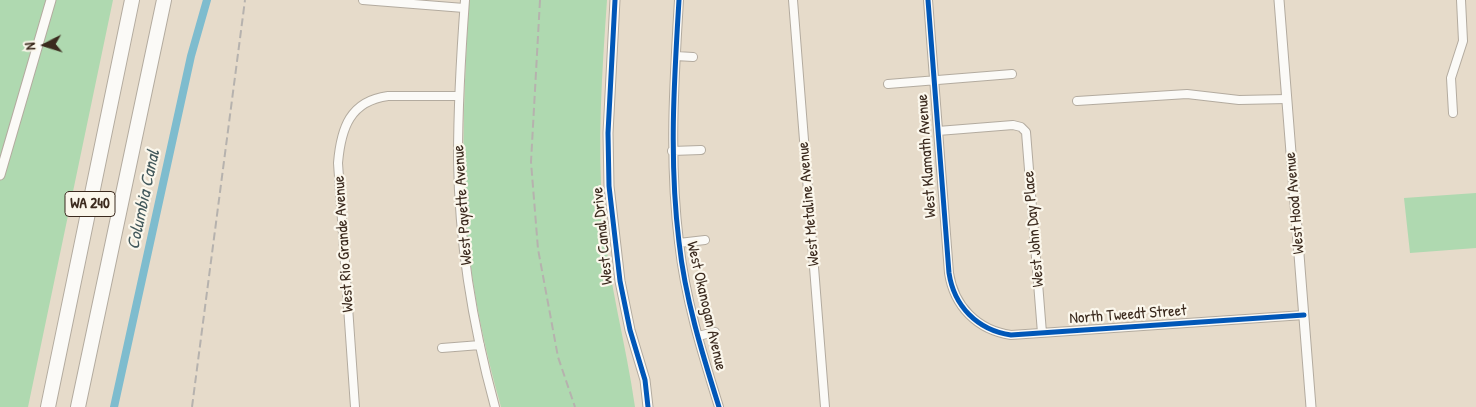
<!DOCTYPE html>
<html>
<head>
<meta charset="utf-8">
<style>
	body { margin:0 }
	#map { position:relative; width:1476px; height:407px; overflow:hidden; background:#e6dbca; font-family:"Patrick Hand",sans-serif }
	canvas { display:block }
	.north { position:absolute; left:20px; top:20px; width:50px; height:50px; -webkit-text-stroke:4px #fbf7ec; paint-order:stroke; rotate:265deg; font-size:14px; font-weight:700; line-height:20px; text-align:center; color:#3b2a1e }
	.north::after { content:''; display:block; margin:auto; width:18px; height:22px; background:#3b2a1e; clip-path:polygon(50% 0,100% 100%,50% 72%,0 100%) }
</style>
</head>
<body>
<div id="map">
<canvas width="1476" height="407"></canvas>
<div class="north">N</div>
</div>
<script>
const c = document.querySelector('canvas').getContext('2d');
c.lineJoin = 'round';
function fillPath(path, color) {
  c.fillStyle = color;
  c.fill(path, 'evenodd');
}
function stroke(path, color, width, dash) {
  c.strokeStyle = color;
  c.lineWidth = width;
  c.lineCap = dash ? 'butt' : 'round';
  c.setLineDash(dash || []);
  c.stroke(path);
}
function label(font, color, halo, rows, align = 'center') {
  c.font = font + ' "Patrick Hand",sans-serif';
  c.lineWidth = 4.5;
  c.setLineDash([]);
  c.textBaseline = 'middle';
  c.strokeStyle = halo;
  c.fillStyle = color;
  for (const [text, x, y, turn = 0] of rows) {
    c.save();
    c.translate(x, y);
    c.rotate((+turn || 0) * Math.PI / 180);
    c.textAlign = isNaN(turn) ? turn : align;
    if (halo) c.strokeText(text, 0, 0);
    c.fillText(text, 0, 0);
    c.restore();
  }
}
fillPath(new Path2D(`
	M0,0h113l-85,407h-28z
	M469,0h138c-5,72 -10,144 -4,216 5,65 23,127 32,191h-134c-16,-57 -29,-116 -34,-175 -7,-77 -2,-155 2,-232z
	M1476,193v55l-66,5 -6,-55z`), '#afd9b0');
stroke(new Path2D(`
	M114,407l77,-351 16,-56`), '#7ebcce', 8);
const minor = new Path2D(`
	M363,0l101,8
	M465,0c-4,53 -7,106 -7,159 1,84 15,168 37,248
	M679,0c-5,81 -10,161 0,242 6,56 23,111 40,165
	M793,0l32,407
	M928,0l21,273c5,33 28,57 62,62l293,-20
	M676,56l17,1
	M888,84l124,-10
	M1077,101l110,-7 52,6 48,-1
	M1453,113l-2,-35 12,-37 -2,-41
	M938,131l75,-6 8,2 5,5 16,201
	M672,151l29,-1
	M679,243l26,-3
	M698,336l17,-4
	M442,348l38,-3
	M355,407l-17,-244c3,-35 12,-62 50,-67h71`);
const tertiary = new Path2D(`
	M615,0l-7,133 1,53 11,95 10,49 15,50 3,27
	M1279,0l32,407
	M0,175l51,-175`);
const motorway = new Path2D(`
	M48,407l84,-407
	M78,407l86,-407`);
stroke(minor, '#b3ab9f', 10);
stroke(tertiary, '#b3ab9f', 11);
stroke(motorway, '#b3ab9f', 16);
stroke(minor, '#fbfaf7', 8);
stroke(tertiary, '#fbfaf7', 9);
stroke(motorway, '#fbfaf7', 14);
stroke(new Path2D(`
	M540,0l-9,162 7,87 20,108 17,50
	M192,407l53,-407`), '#b6b2ae', 2, [8, 4]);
stroke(new Path2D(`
	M615,0l-7,133 1,53 11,95 10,49 15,50 3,27
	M679,0c-5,81 -10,161 0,242 6,56 23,111 40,165
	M928,0l21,273c5,33 28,57 62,62l293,-20`), '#0057b8', 5);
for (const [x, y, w] of [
	[90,204,50]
]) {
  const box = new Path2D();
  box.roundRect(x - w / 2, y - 12.5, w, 25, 4);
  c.fillStyle = '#fbf7ec';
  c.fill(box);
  stroke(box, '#3b2a1e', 1);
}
label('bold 15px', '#3b2a1e', null, [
	["WA 240",90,204]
]);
label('16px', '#3b2a1e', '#fbf7ec', [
	["West Klamath Avenue",927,156,-94],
	["West Hood Avenue",1295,203,-95],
	["West Metaline Avenue",809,204,-95],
	["West Payette Avenue",463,205,-94],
	["West John Day Place",1034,229,-95],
	["West Canal Drive",603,236,-96],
	["West Rio Grande Avenue",344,244,-94],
	["West Okanogan Avenue",706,306,77],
	["North Tweedt Street",1128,315,-4]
]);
label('italic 18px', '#43595c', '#fbf7ec', [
	["Columbia Canal",144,200,-78]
]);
</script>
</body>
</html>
